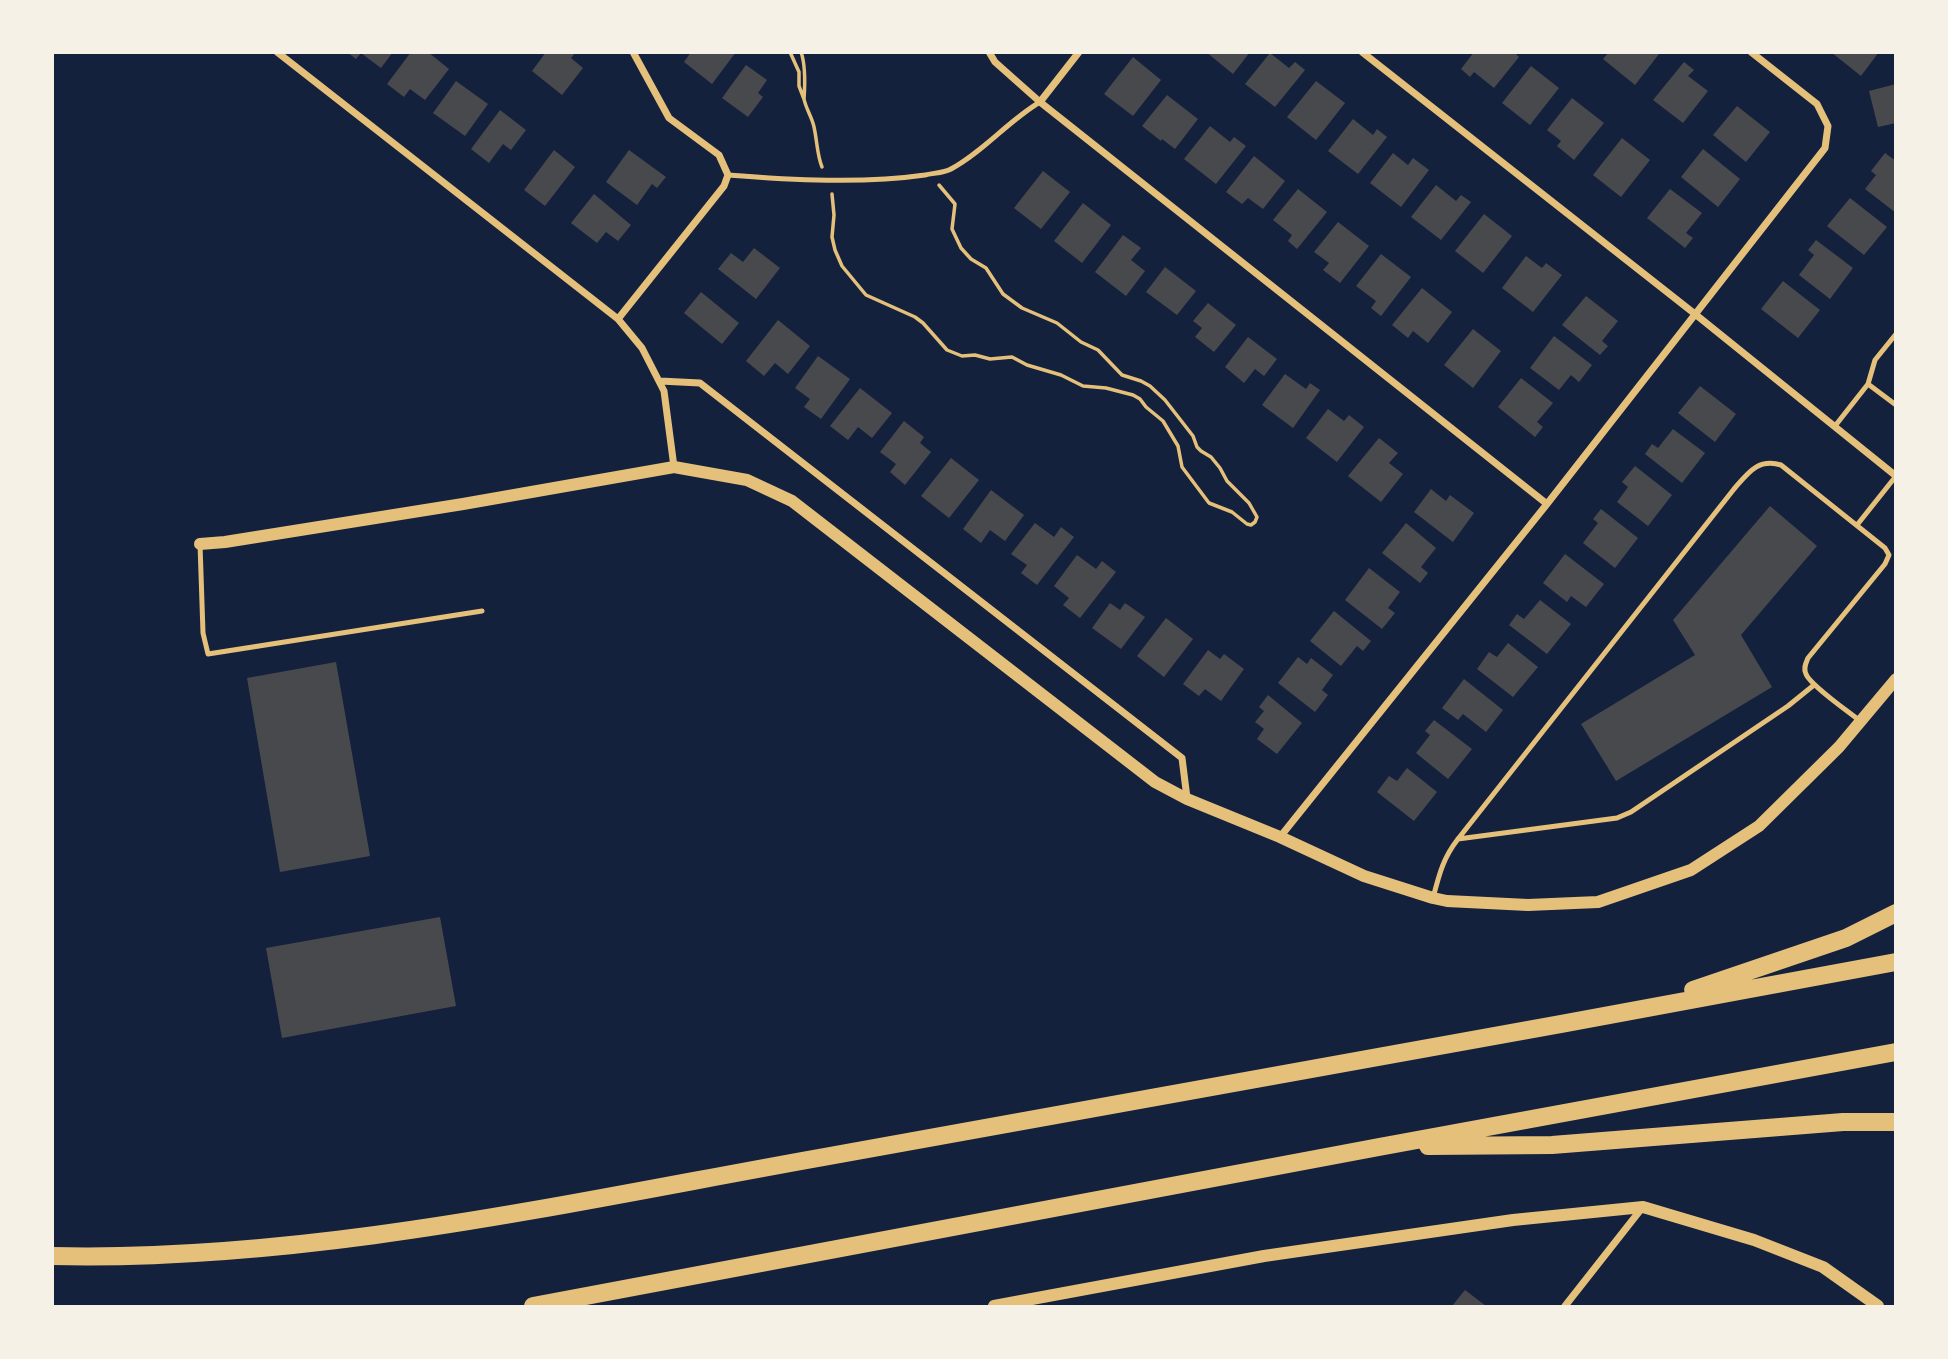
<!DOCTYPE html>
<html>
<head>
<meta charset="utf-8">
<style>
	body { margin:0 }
	#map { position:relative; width:1948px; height:1359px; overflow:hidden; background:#14213d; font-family:"IBM Plex Sans",sans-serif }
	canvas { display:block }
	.frame { position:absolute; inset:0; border:54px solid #f6f1e7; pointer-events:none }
</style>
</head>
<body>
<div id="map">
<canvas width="1948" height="1359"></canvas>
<div class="frame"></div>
</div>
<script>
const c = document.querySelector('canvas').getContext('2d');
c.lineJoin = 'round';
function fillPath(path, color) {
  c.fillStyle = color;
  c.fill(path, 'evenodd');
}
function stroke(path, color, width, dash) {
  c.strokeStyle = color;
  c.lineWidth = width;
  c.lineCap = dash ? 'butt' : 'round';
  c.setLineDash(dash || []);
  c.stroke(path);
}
fillPath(new Path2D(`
	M347,52h46l-12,16 -20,-15 -5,6z
	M411,52h17l21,17 -24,31 -15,-11 -6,8 -17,-13z
	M546,52h30l-5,6 12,10 -21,27 -30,-24z
	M691,52h45l-24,32 -28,-22z
	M1206,52h44l-17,22z
	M1474,52h40l5,5 -25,31 -20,-16 -4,5 -9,-8z
	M1609,52h48l2,2 -24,31 -32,-26z
	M1831,52h48l-18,24z
	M1270,53l19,15 6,-6 10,8 -30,37 -30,-23z
	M1133,57l28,23 -28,36 -29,-22z
	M1684,62l10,8 -6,6 20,15 -25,32 -30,-23z
	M746,65l21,15 -9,13 5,4 -15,20 -26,-19z
	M1531,66l28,22 -29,37 -28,-22z
	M456,81l32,23 -23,32 -32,-23z
	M1316,81l29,22 -29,37 -29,-23z
	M1896,84v39l-18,4 -9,-36z
	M1167,95l31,24 -23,30 -13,-10 -1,2 -19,-15z
	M1572,98l32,25 -30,37 -17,-14 4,-5 -14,-11z
	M1737,106l33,26 -24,30 -33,-27z
	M500,110l26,20 -15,20 -8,-6 -14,19 -18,-14z
	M1353,119l20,16 4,-6 10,8 -29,37 -30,-23z
	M1210,126l20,16 4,-5 12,9 -30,38 -32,-25z
	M1622,138l28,22 -29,37 -28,-22z
	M1703,149l37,30 -22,28 -37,-30z
	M554,150l21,17 -30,39 -21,-16z
	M629,150l37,27 -9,11 -5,-4 -15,21 -31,-23z
	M1393,153l15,12 5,-7 16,12 -28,37 -31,-24z
	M1885,153l11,8v52l-31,-24 11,-14 -5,-4z
	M1254,156l31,25 -22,28 -15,-11 -6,6 -16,-12z
	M1043,171l27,21 -29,37 -27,-21z
	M1436,185l20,16 5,-6 10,7 -30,38 -30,-23z
	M1298,189l29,23 -30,37 -9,-8 4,-6 -19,-15z
	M1670,189l32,24 -16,20 7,5 -8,10 -38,-30z
	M594,194l37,31 -13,16 -12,-9 -9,11 -26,-20z
	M1850,198l37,29 -23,28 -37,-29z
	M1083,203l28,22 -29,38 -28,-22z
	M1484,214l28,22 -29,37 -28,-22z
	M1338,222l31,24 -29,37 -17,-13 6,-7 -15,-11z
	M1123,235l18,13 -10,12 14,11 -19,25 -31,-24z
	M1816,240l37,28 -23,31 -31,-24 15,-20 -6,-5z
	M754,248l26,20 -24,31 -38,-30 13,-16 12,9z
	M1381,254l30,23 -30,39 -10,-8 5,-7 -20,-15z
	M1526,256l16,12 4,-5 16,12 -29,37 -31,-24z
	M1165,267l31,24 -19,24 -31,-23z
	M1783,281l37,29 -22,28 -37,-29z
	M1422,288l30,24 -24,31 -15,-12 -5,7 -16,-13z
	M701,292l38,31 -17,21 -38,-31z
	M1586,296l32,25 -16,20 6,5 -8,9 -38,-30z
	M1208,303l28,22 -22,27 -19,-15 7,-9 -9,-7z
	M778,320l32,26 -22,28 -13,-11 -11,13 -18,-15z
	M1473,329l28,22 -28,37 -29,-23z
	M1554,336l38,29 -13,17 -8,-7 -12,15 -29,-22z
	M1248,337l29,22 -13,17 -9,-7 -11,14 -19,-16z
	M818,356l32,23 -29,40 -17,-12 6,-8 -15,-11z
	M1285,374l21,15 4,-6 10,7 -27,38 -31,-23z
	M1521,378l32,25 -16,19 6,5 -8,10 -37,-30z
	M1700,386l36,28 -21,28 -37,-29z
	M860,388l32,25 -20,25 -14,-11 -10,13 -18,-14z
	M1328,409l16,12 5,-6 15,12 -27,35 -31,-24z
	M904,421l20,16 -4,6 11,9 -26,33 -15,-13 6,-8 -16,-12z
	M1673,429l32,24 -23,30 -37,-29 7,-10 6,4z
	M1379,438l19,15 -9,10 14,11 -22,28 -33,-26z
	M951,458l28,22 -30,38 -28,-22z
	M1635,466l37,29 -24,31 -31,-24 11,-15 -6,-5z
	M1431,489l15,12 4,-6 24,18 -21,29 -39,-30z
	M991,490l33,25 -19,26 -15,-11 -9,13 -18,-14z
	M1770,506l47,40 -76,89 31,52 -156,94 -35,-57 114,-69 -22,-35z
	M1601,509l37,29 -23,30 -32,-25 15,-20 -5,-4z
	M1035,523l19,14 7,-10 13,10 -37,48 -16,-12 6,-8 -16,-11z
	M1406,523l30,25 -15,19 7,6 -8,10 -38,-30z
	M1565,554l39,30 -18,23 -15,-11 -4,6 -24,-19z
	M1077,555l19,14 6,-8 14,11 -36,46 -17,-13 6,-7 -15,-12z
	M1369,568l31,24 -12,16 7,5 -13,16 -37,-29z
	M1540,600l31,24 -24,30 -38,-29 8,-11 7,5z
	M1110,603l10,7 5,-7 20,14 -24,32 -29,-21z
	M1334,611l37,30 -8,10 -6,-5 -16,20 -31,-25z
	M1166,618l27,21 -29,38 -27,-21z
	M1508,643l30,24 -25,30 -36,-28 12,-17 8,5z
	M1208,650l12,9 4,-5 20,15 -23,32 -16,-12 -6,7 -16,-12z
	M1298,657l9,7 4,-6 22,17 -11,15 6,5 -13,17 -37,-29z
	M336,662l34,194 -90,16 -33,-194z
	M1464,679l39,31 -17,22 -23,-18 -5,6 -16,-12z
	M1268,695l34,28 -25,31 -20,-15 7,-10 -9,-7 9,-11 -5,-4z
	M1434,720l38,29 -24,30 -32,-26 14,-18 -5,-4z
	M1407,768l30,24 -23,29 -37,-29 12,-16 8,5z
	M440,917l16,89 -174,32 -16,-90z
	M1465,1290l21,16h-34z`), '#48494c');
stroke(new Path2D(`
	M790,52l9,20v14l5,13c1,-14 2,-33 -3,-47
	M804,99c2,10 8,18 10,28 3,13 3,28 8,40
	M832,194l2,21 -2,22 3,13 7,16 24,29 49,22 8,6 24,27 15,6 13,-1 15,4 22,-2 15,8 34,10 22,11 23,2 27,7 7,4 6,8 17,14 15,25 4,21 27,36 23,9 15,12 4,1 4,-3 2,-5 -8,-14 -22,-22 -7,-13 -9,-11 -10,-6 -4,-4 -4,-11 -28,-36 -15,-14 -9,-5 -19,-6 -24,-25 -17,-8 -24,-19 -35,-15 -19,-14 -17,-26 -15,-9 -10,-11 -9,-19 3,-25 -16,-19`), '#e5c07b', 3.5);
stroke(new Path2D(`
	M728,175c63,5 135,9 197,0 8,-2 19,-2 26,-6 33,-18 57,-48 89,-67
	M1868,384l28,21
	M1835,426l33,-42 7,-24 21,-26
	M1857,525l39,-49
	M200,544l3,89 5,21 274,-43
	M1458,839l159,-21 14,-6 157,-106 26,-21
	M1433,898c6,-23 10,-40 25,-59l276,-350c14,-16 24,-31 47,-24l104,83 4,7 -4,9 -77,94c-2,5 -5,10 -2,16 4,11 43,38 54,47`), '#e5c07b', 5);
stroke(new Path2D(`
	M277,52l341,267 24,29 22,43 10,76
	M989,52l6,10 45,40 507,402
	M1362,52l333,262 201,162
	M1040,102l39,-50
	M618,319l106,-133 4,-11 -9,-20 -50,-37 -36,-66
	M660,381l40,2 482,375 5,40
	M1280,837l267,-333 278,-356 3,-22 -11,-22 -66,-52
	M1565,1306l77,-98`), '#e5c07b', 7);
stroke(new Path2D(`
	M200,544l25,-2 238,-38 211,-37 73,13 45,21 363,281 32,17 93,38 84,39 69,22 14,3 81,4 70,-3 93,-32 68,-44 80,-79 57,-68
	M994,1306l270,-50 249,-36 130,-13 111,33 69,27 55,39`), '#e5c07b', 12);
stroke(new Path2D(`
	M1693,990l153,-52 50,-25
	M1428,1146l124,-1 291,-23h53
	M52,1256c259,6 519,-54 772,-99 357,-64 715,-128 1072,-195
	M533,1306l846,-159 517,-95`), '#e5c07b', 18);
</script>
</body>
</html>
